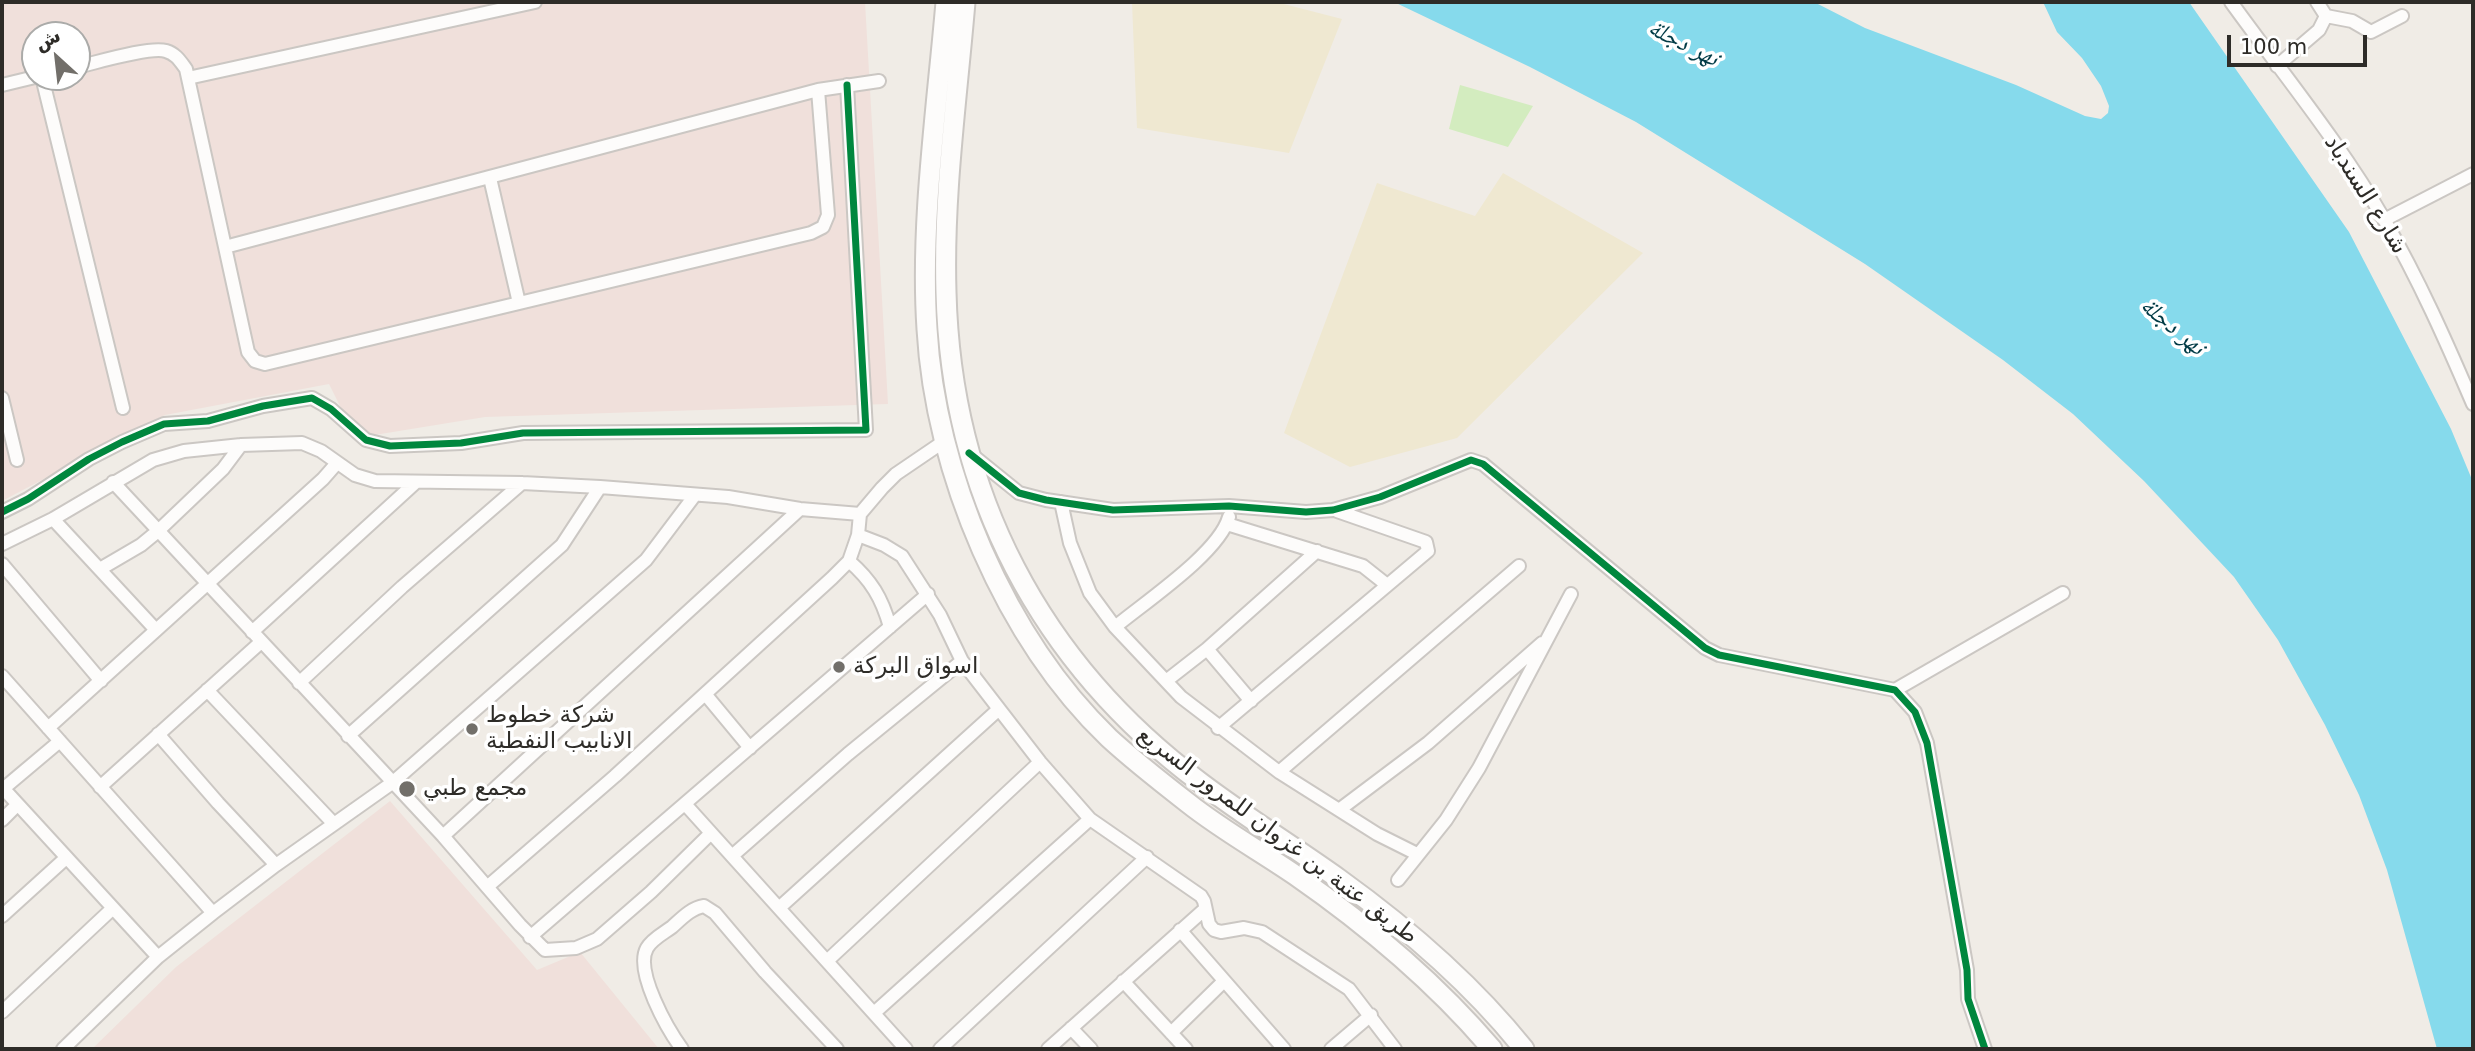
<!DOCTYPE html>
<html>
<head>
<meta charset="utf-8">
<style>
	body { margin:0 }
	#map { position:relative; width:2475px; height:1051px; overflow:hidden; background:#f0ece6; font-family:"DejaVu Sans","Noto Naskh Arabic",sans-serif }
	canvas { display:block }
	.frame { position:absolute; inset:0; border:4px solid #2e2c28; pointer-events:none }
	.north { position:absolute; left:21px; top:21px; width:70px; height:70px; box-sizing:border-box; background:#fff; border:2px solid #ababa9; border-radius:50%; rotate:333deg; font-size:19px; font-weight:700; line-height:28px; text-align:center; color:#2e2c28 }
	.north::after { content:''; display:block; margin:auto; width:24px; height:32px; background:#726f6a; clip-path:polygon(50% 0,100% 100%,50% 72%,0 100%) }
	.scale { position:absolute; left:2227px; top:35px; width:140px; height:32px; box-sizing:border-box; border:4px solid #2e2c28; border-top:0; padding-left:9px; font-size:21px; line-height:24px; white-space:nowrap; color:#2e2c28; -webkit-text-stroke:5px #fff; paint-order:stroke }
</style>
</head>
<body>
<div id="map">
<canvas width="2475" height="1051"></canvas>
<div class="frame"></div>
<div class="north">ش</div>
<div class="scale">100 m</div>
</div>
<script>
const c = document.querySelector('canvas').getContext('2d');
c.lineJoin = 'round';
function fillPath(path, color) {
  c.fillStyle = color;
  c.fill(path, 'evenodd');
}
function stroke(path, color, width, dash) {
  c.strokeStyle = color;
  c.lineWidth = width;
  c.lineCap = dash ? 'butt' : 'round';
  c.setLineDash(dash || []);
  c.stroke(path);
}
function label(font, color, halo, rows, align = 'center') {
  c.font = font + ' "DejaVu Sans","Noto Naskh Arabic",sans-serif';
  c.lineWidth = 7;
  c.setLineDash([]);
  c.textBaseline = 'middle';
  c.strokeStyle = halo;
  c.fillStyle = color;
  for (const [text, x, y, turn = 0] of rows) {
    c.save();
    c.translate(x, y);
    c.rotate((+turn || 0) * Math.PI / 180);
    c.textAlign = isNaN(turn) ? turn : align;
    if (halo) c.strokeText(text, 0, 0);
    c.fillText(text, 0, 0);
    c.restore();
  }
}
fillPath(new Path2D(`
	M2,2h863l23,402 -403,13 -129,21 -27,-54 -164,31 -163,86zM35,35h42v42h-42z
	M390,801l147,169 43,-18 79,97h-567l84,-82z`), '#f0e0db');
fillPath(new Path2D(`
	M1460,85l73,21 -25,41 -59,-18z`), '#d3ecbf');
fillPath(new Path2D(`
	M1132,2h144l66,17 -53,134 -152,-25z
	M1503,173l140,80 -186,185 -107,29 -66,-34 93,-250 98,33z`), '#efe8d1');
fillPath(new Path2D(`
	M1394,2h420l51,26 151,57 69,31 16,3 7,-6 1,-7 -8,-20 -19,-28 -25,-26 -14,-30h146l160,230 102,197 22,53v567h-36l-50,-179 -28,-75 -34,-70 -47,-85 -44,-63 -90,-96 -71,-67 -70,-54 -138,-96 -229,-142 -106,-55z`), '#86daec');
const minor = new Path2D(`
	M2231,2c52,72 109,141 154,219 34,59 61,120 88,183
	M2326,16l26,5 19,11 31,-16
	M2277,66l42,-36 7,-14 -9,-14
	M77,67c18,-4 73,-21 89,-16 10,3 14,10 20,18l62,283 7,9 10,3 546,-131 12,-6 5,-12 -10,-125
	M42,77l81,331
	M188,78l347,-76
	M2,85l33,-8
	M490,178l29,125
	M2384,220l89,-46
	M225,247l593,-157 61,-9
	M2,398l15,62
	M972,455l47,38 27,7 67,10 116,-4 77,6 27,-2 47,-13 91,-37 12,4 222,184 14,7 176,35 20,22 12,31 40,227 1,29 17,50
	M113,482l330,354 77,89 25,25 31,-2 21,-9 54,-47 60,-59
	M1061,502l9,41 20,50 25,34 66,70 98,75 98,62 40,20
	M2,512l26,-13 61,-40 33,-17 42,-18 44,-3 55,-15 49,-8 19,11 35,31 24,6 71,-3 62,-10 343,-3 -19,-345
	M53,519l103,111
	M1227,524l136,42 24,19
	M2,544l51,-25 100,-59 31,-9 57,-6 61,-2 19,8 34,24 20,6 147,2 78,4 128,10 72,12 60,5
	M849,561c22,19 33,37 41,66
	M2,564l99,117
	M100,569l41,-24 17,-14 65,-62 18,-24
	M1115,627c30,-25 104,-74 114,-110
	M252,632l163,-149
	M1207,649l44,52
	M962,661l78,101 50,57 111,77 3,5 5,23 5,6 7,2 23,-4 18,4 87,57 46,60
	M2,676l211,237
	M1166,681l41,-32 110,-98
	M299,683l103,-96 120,-104
	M207,690l127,134
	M1895,690l168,-97
	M706,695l44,53
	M48,728l275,-249 14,-16
	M1218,728l210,-177 -2,-9 -89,-31
	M158,734l60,69 58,62
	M348,736l214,-191 38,-58
	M1279,772l240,-206
	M2,787l156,170
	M100,787l161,-145
	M3,789l57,-48
	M685,804l221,245
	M1339,810l89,-67 114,-100
	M2,820l15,-15
	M443,836l357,-327
	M732,856l116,-102 114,-93 -22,-46 -38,-59 -18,-11 -26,-10
	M1398,880l48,-60 33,-52 92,-174
	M487,887l128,-111 217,-198 17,-17 9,-26 2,-21 22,-26 14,-14 50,-34
	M779,908l220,-199
	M2,916l64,-58
	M1180,930l104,119
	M530,937l398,-343
	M827,961l213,-199
	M1123,981l63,68
	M2,1012l111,-104
	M874,1013l216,-194
	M1071,1028l20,21
	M1171,1033l53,-52
	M63,1049l95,-92 55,-44 63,-48 116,-82 254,-223 49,-65
	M682,1049c-14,-19 -48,-78 -35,-101 5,-9 17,-15 25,-21 9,-8 19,-19 32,-21l11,7 50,59 72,77
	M940,1049l207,-192
	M1048,1049l157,-140
	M1331,1049l40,-34`);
const highway = new Path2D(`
	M946,2c-9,106 -26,221 -19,327 8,143 78,309 182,409 25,23 52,44 79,65 34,27 72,48 107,72 72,50 140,107 197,174
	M965,2c-8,96 -22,193 -19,290 5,201 94,371 255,491 45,34 93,64 138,96 68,49 133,105 185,170`);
stroke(minor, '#cbc7c3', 16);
stroke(highway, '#cbc7c3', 23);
stroke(minor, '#fdfcfb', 12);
stroke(highway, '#fdfcfb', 19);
stroke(new Path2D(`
	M969,453l50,40 27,7 67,10 116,-4 77,6 27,-2 47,-13 91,-37 12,4 222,184 14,7 176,35 20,22 12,31 40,227 1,29 17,50
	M2,512l26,-13 61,-40 33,-17 42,-18 44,-3 55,-15 49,-8 19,11 35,31 24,6 71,-3 62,-10 343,-3 -19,-345`), '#00873e', 7);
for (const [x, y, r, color] of [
	[839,667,7,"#726f6a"],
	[472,729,7,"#726f6a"],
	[407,789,9,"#726f6a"]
]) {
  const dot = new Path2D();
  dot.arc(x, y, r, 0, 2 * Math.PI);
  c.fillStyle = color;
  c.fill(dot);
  stroke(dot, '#fff', 2.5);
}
label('23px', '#2e2c28', '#fff', [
	["شارع السندباد",2365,195,58],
	["طريق عتبة بن غزوان للمرور السريع",1277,836,37]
]);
label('23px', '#2e2c28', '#fff', [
	["اسواق البركة",853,667],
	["شركة خطوط",486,716],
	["الانابيب النفطية",486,742],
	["مجمع طبي",423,789]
], 'left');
label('italic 24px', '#003a45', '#fff', [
	["نهر دجلة",1683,44,27],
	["نهر دجلة",2172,327,40]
]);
</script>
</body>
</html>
